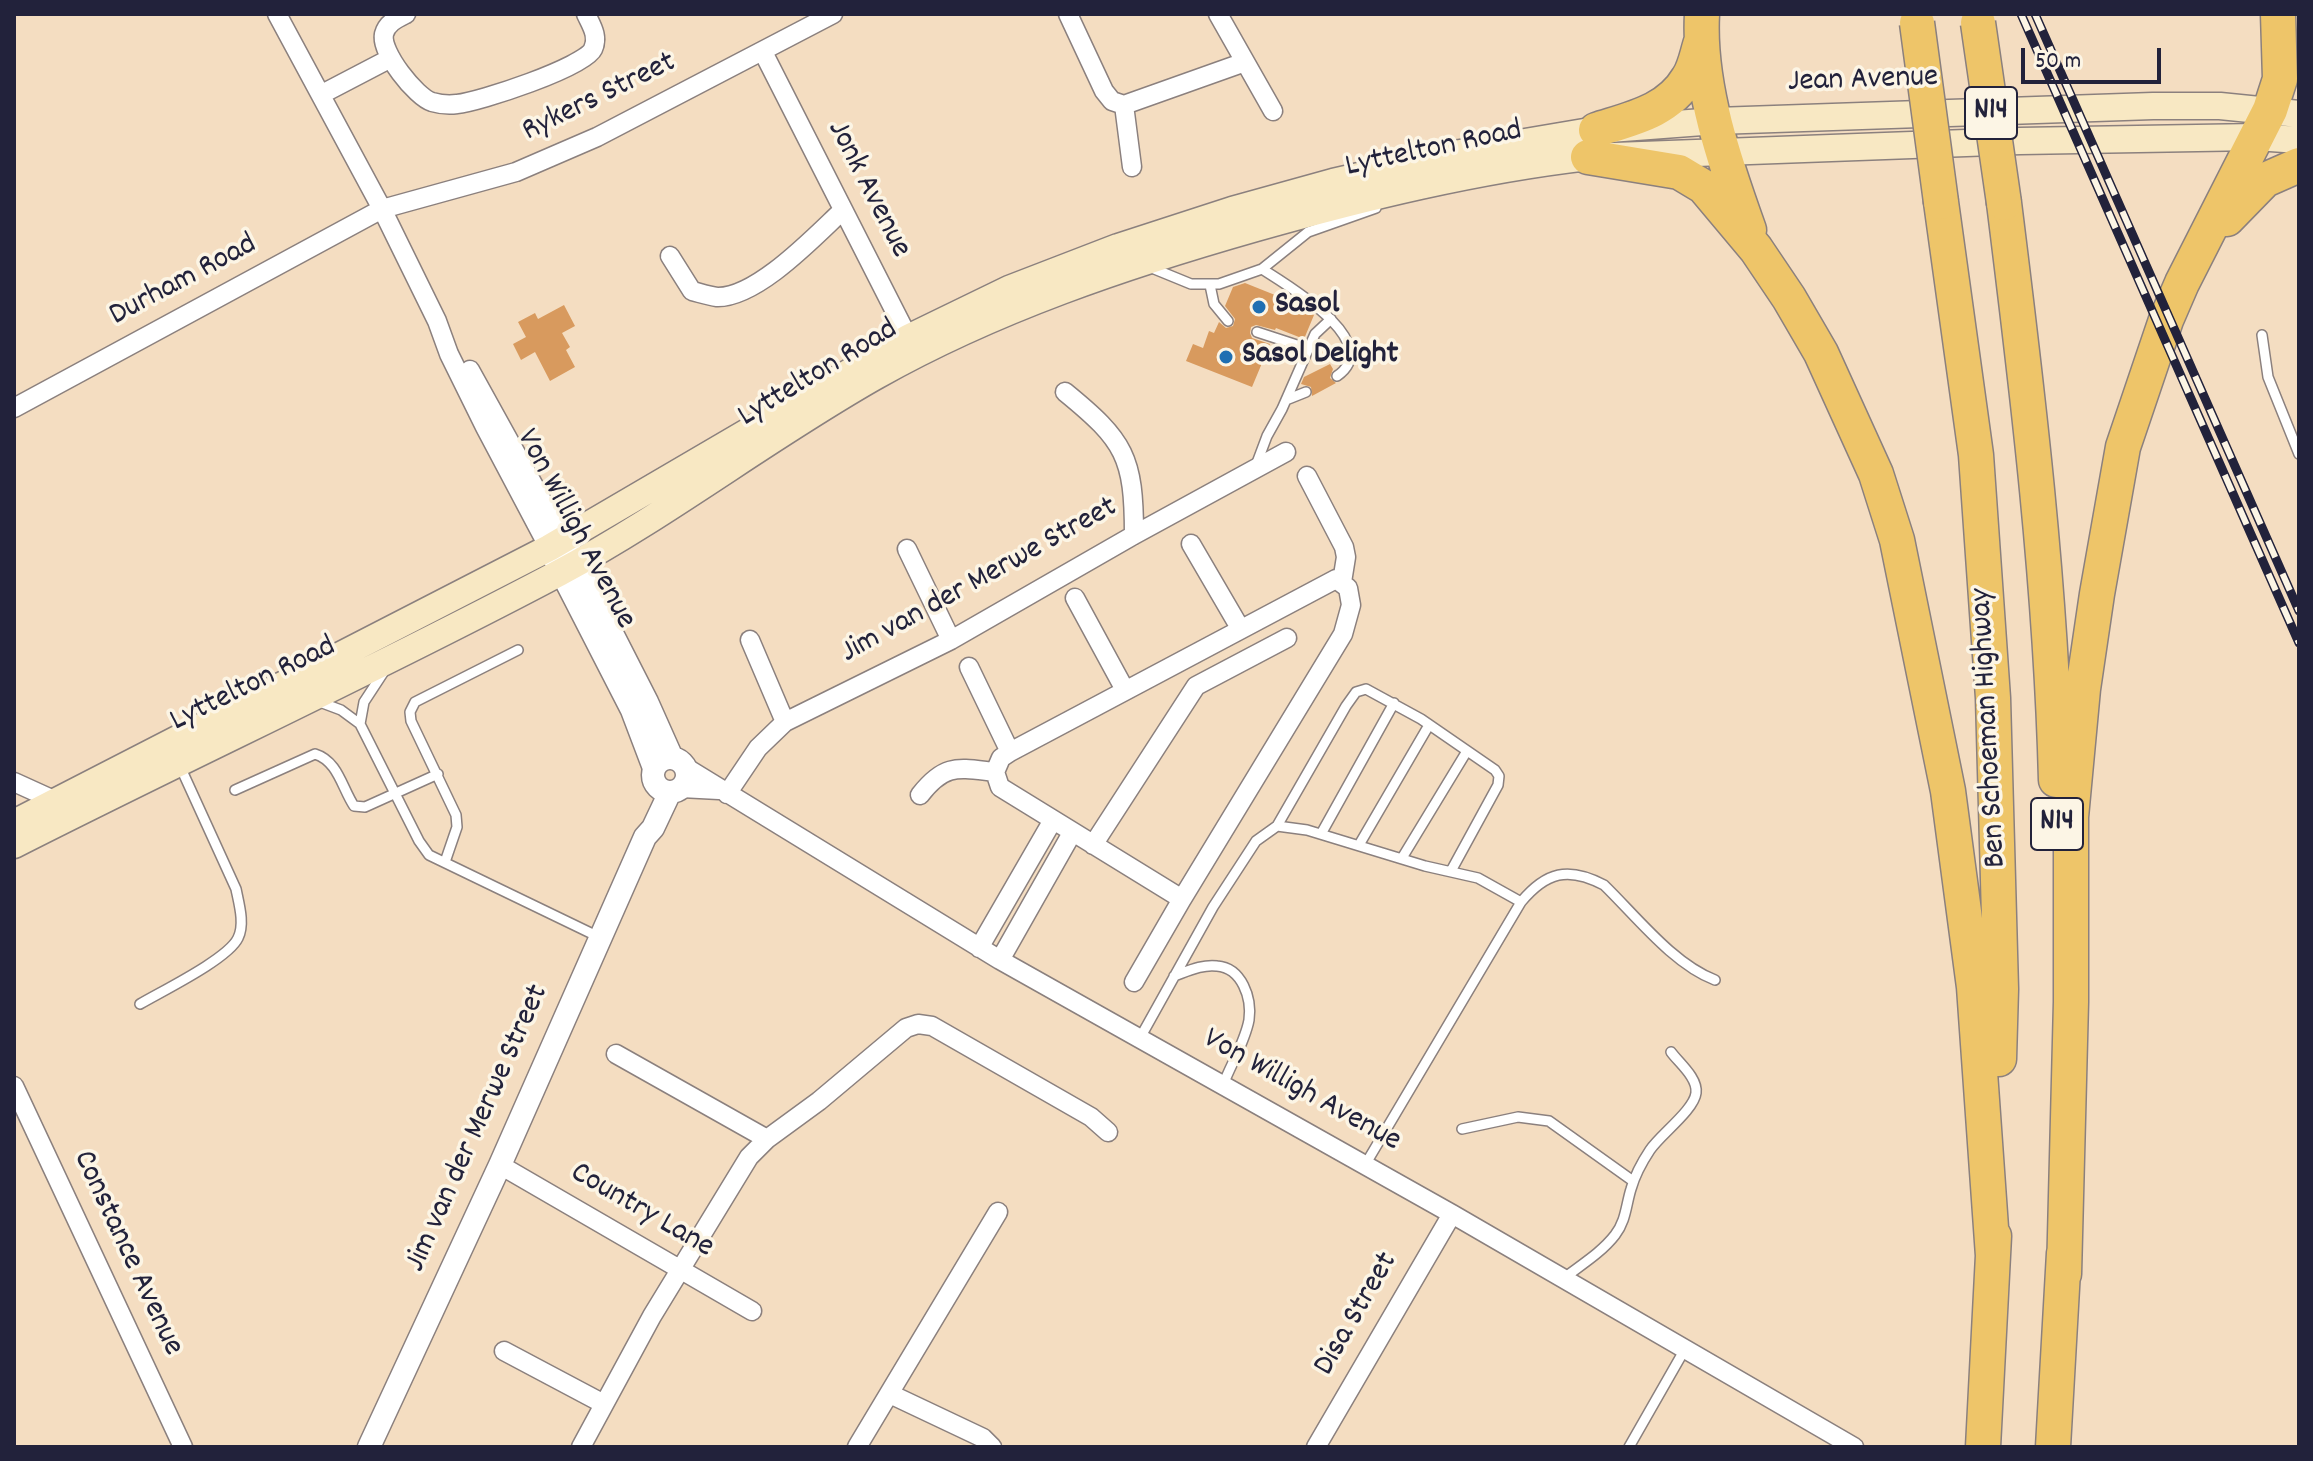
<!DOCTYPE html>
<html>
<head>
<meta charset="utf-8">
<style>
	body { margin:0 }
	#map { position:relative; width:2313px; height:1461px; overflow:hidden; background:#f4ddc1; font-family:Dekko,sans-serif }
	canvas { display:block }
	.frame { position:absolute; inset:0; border:16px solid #22223b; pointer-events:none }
	.scale { position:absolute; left:2021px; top:48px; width:140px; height:36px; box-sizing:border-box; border:4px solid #22223b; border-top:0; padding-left:10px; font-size:24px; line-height:28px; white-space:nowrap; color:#22223b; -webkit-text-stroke:6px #fcf5e5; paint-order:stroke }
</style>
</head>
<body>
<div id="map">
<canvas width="2313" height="1461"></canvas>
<div class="frame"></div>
<div class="scale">50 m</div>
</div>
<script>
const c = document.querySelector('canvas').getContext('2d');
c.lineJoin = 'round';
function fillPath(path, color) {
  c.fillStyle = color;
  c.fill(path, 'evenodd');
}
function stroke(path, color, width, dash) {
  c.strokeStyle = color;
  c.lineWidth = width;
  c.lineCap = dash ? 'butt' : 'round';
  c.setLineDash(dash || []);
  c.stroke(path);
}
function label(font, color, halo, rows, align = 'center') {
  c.font = font + ' Dekko,sans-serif';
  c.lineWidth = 7;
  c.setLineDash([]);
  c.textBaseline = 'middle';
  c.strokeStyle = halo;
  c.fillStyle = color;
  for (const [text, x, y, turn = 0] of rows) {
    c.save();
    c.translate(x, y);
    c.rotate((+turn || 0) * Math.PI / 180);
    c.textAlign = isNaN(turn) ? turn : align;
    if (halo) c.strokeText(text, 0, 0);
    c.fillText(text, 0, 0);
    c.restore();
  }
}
fillPath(new Path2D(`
	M1245,283l60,24 9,8 -10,24 -28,-11 -1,2 -19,-5 -5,2 -1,6 2,5 18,6 -18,43 -66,-26 7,-17 10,4 6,-17 5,2 5,-11 7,6 7,-2 2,-7 -10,-13 8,-19z
	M564,305l11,21 -13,7 8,14 -4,3 9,17 -25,14 -15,-29 -14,8 -8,-16 13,-7 -8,-15 17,-9 3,6z
	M1330,364l3,5 -3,9 6,5 -24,13 -1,-9 -10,-3 3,-7z`), '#d89a5e');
const service = new Path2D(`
	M1147,266l44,18h28l43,-15 46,-37 68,-24
	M1262,269c23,15 124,73 75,107
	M1210,285l4,19 14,17
	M1257,332l52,17
	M2262,335l6,42 31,77
	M1286,400l20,-8
	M1255,468l12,-32 15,-27 33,-75 16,-15
	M317,701l24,9 19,14 59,117 10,14 172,83
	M360,724l4,-22 19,-29
	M235,790l80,-36c23,7 27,34 39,52l11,1 73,-33
	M1277,826l69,-120 10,-14 10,-3 55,30 74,51 4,6 -1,9 -47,86
	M1321,834l73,-131
	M1359,845l70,-120
	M1402,858l65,-107
	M445,862l12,-35 -1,-12 -45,-94 -1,-9 5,-10 103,-52
	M1174,976c14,-5 29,-12 43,-10 25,2 35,32 32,54 -4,22 -18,44 -26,65
	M140,1004c22,-13 88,-45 98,-66 7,-14 1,-34 -2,-49l-57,-125
	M1140,1038l73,-131 43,-66 21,-15 30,4 118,36 53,12 43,24
	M1462,1129l56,-12 31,4 84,60
	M1365,1165l156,-263c25,-30 47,-36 83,-17 32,31 69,79 111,95
	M1564,1278c17,-13 38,-26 51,-43 11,-14 11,-30 16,-46 4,-14 11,-27 19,-39 10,-15 44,-40 46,-57 2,-15 -17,-30 -25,-41
	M1629,1447l56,-98`);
const minor = new Path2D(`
	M277,14l105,195 55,112 12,33 36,73 64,121
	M406,14c-10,5 -19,9 -22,20 -4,18 32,63 48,68 7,2 18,3 25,2 22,-2 128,-37 136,-55 6,-13 -2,-24 -7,-35
	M1068,14l36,77 8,10 12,4 121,-43
	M1218,14l55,97
	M763,52l149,293
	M322,94l69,-36
	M1124,105l8,62
	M670,256l22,35c8,2 17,5 25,6 40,1 98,-61 126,-87
	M470,370l94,170
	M1065,392c60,49 69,65 69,143
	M14,408l368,-199 134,-37 37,-16 44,-19 236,-123
	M1307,476l37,71 2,10 -4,25
	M1191,544l49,84
	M907,549l44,91
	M1336,579l12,9 3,17 -8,29 -161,265 -182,-112 -5,-15 6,-14 9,-6z
	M1075,598l50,92
	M750,640l35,82
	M969,667l41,85
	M685,767l315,193 452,254 402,233
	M14,782l44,20
	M681,788l38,2
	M727,794l31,-46 27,-26 166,-82 183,-105 152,-83
	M920,795c25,-32 38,-27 75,-23
	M1093,845l103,-159 91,-48
	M979,948l74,-128
	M1000,960l72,-127
	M1134,982l48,-83
	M616,1054l151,85
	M14,1086l169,361
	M500,1165l252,146
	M504,1351l98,52
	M890,1394l93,44 9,9
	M581,1447l71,-131 97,-159 18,-18 52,-38 87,-73 12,-4 14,2 159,91 17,15
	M857,1447l141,-235
	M1316,1447l136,-233`);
const tertiary = new Path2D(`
	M570,551l77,151 25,56
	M553,556l79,154 22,58
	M653 775a17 17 0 1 1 34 0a17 17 0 1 1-34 0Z
	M369,1447l131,-282 145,-328 8,-9 17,-36`);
const secondary = new Path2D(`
	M14,823l535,-275 359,-210 101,-49 109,-42 114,-37 101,-28 127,-29 136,-23 120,-9 437,-15h67l79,8
	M14,845c181,-92 366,-177 545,-272 110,-59 209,-136 317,-197 119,-67 250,-111 380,-148 109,-31 220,-58 332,-71l432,-16 236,-4 43,3`);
const motorway = new Path2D(`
	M1702,14c-4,72 23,149 47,216
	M1596,130c34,-11 72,-18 92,-52 7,-10 9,-24 13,-36
	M1588,157l91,15 25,15 52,62 33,49 32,55 55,121 21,66 51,251 26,196 19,269
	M1941,202l35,253 17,243 8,291 -2,70
	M2004,203c24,192 47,384 52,577
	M2227,219l38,-39 34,-15
	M2064,1274l7,-272v-185l12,-128 14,-95 26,-147 43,-127 16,-37 88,-173 10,-31 -2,-65
	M1983,1447l11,-211
	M2053,1447l11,-194`);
stroke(service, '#8b807e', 12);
stroke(minor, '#8b807e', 21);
stroke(tertiary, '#8b807e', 25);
stroke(secondary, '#8b807e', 29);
stroke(motorway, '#8b807e', 37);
stroke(service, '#fff', 9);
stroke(minor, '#fff', 18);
stroke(tertiary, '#fff', 22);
stroke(secondary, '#f8e8c3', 26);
stroke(motorway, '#eec569', 34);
const rail = new Path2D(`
	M2021,14l278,629
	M2035,14l264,597`);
stroke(rail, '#22223b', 9);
stroke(rail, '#fcf5e5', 6, [18]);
const motorwayBridge = new Path2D(`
	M1917,23l24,179
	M1978,23l26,180`);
stroke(motorwayBridge, '#8b807e', 37, []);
stroke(motorwayBridge, '#eec569', 34);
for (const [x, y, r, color] of [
	[1259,307,8,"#1f6fb2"],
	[1226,357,8,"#1f6fb2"]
]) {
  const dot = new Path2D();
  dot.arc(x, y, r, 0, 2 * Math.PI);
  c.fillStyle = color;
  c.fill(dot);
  stroke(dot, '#fcf5e5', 3);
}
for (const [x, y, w] of [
	[1991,113,52],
	[2057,824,52]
]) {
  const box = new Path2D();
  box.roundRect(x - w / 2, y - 26, w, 52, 6);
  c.fillStyle = '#fcf5e5';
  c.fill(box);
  stroke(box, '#22223b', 2);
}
label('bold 30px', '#22223b', null, [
	["N14",1991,113],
	["N14",2057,824]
]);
label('32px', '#22223b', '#fcf5e5', [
	["Jean Avenue",1863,82,-2],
	["Rykers Street",600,99,-26],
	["Lyttelton Road",1434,151,-12],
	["Jonk Avenue",867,190,63],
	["Durham Road",184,282,-28],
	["Lyttelton Road",819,375,-31],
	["Von Willigh Avenue",574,530,62],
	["Jim van der Merwe Street",980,582,-29],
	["Lyttelton Road",254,686,-26],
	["Ben Schoeman Highway",1991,728,-93],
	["Von Willigh Avenue",1301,1092,29],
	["Jim van der Merwe Street",479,1129,-66],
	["Country Lane",641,1212,30],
	["Constance Avenue",126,1254,65],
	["Disa Street",1358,1315,-60]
]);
label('bold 32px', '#22223b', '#fcf5e5', [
	["Sasol",1275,307],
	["Sasol Delight",1242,357]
], 'left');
</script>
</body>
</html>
